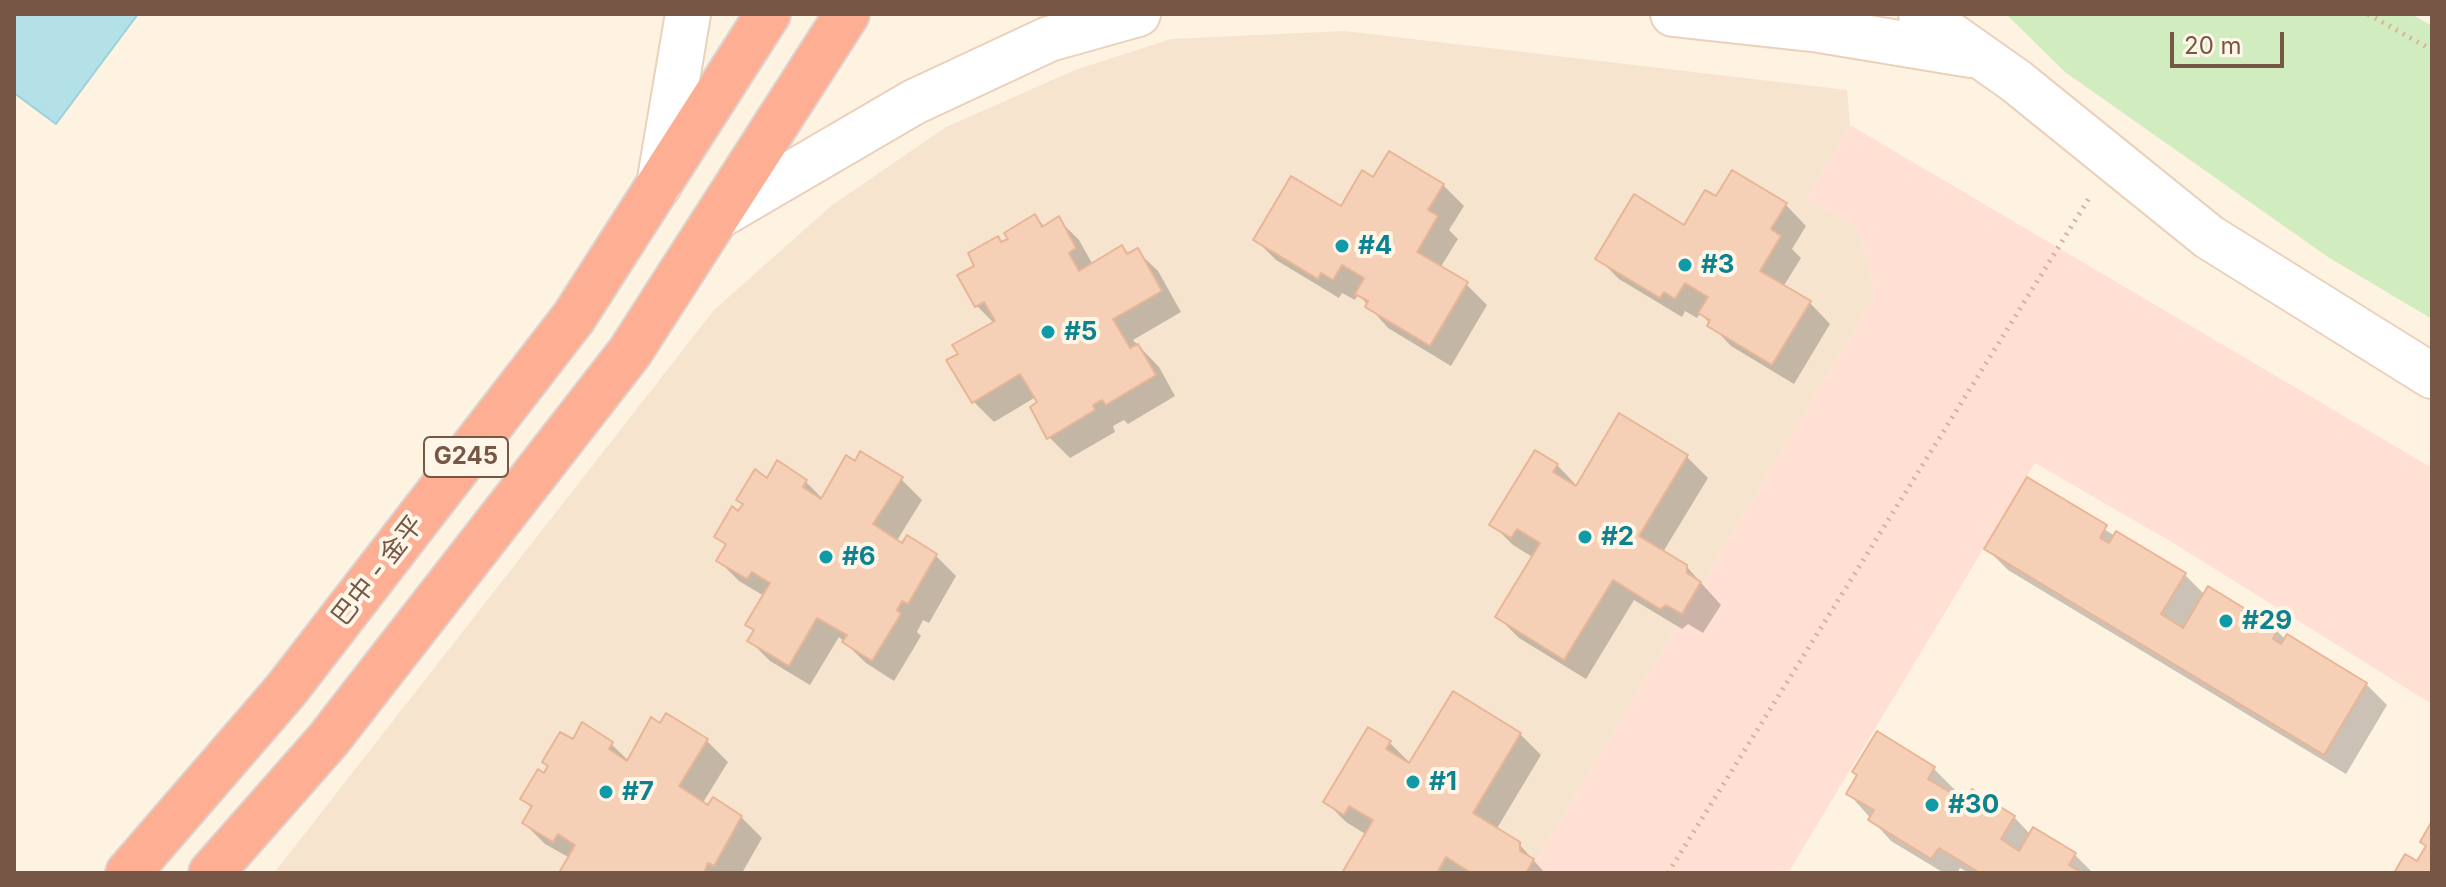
<!DOCTYPE html>
<html>
<head>
<meta charset="utf-8">
<style>
	body { margin:0 }
	#map { position:relative; width:2446px; height:887px; overflow:hidden; background:#fef2e1; font-family:Inter,sans-serif }
	canvas { display:block }
	.frame { position:absolute; inset:0; border:16px solid #765746; pointer-events:none }
	.scale { position:absolute; left:2170px; top:32px; width:114px; height:36px; box-sizing:border-box; border:4px solid #765746; border-top:0; padding-left:10px; font-size:24px; line-height:28px; white-space:nowrap; color:#765746; -webkit-text-stroke:6px #fff6e8; paint-order:stroke }
</style>
</head>
<body>
<div id="map">
<canvas width="2446" height="887"></canvas>
<div class="frame"></div>
<div class="scale">20 m</div>
</div>
<script>
const c = document.querySelector('canvas').getContext('2d');
c.lineJoin = 'round';
function fillPath(path, color) {
  c.fillStyle = color;
  c.fill(path, 'evenodd');
}
function stroke(path, color, width, dash) {
  c.strokeStyle = color;
  c.lineWidth = width;
  c.lineCap = dash ? 'butt' : 'round';
  c.setLineDash(dash || []);
  c.stroke(path);
}
function label(font, color, halo, rows, align = 'center') {
  c.font = font + ' Inter,"Noto Sans SC",sans-serif';
  c.lineWidth = 8;
  c.setLineDash([]);
  c.textBaseline = 'middle';
  c.strokeStyle = halo;
  c.fillStyle = color;
  for (const [text, x, y, turn = 0] of rows) {
    c.save();
    c.translate(x, y);
    c.rotate((+turn || 0) * Math.PI / 180);
    c.textAlign = isNaN(turn) ? turn : align;
    if (halo) c.strokeText(text, 0, 0);
    c.fillText(text, 0, 0);
    c.restore();
  }
}
fillPath(new Path2D(`
	M1344,31l503,59 3,35 -43,73 51,31 18,65 -347,579h-1255l440,-563 117,-104 115,-79 129,-57 96,-31z`), '#f6e4cf');
fillPath(new Path2D(`
	M1850,125l582,343v236l-262,-163 -135,-78 -247,410h-259l347,-579 -18,-65 -51,-31z`), '#ffe0d3');
fillPath(new Path2D(`
	M2006,14h405l21,12v293l-104,-62 -263,-185z`), '#d1ecbe');
const water = new Path2D(`
	M14,14h124l-82,110 -42,-31z`);
fillPath(water, '#b4e1e8');
stroke(water, '#9ad1db', 2);
fillPath(new Path2D(`
	M1374,180l69,5 21,21 -15,24 9,9 -18,29 26,16 21,21 -36,61 -63,-38 -30,-34 -3,6 -13,-7 -3,5 -63,-38 -21,-21 87,-31z
	M1717,199l68,5 21,22 -14,23 9,9 -18,29 27,16 20,21 -36,60 -63,-38 -31,-33 -3,5 -12,-7 -3,6 -63,-38 -21,-21 86,-30z
	M1035,216l10,11 13,-8 21,21 14,25 29,-18 8,8 7,-4 21,20 23,41 -48,28 26,27 16,29 -47,28 -4,-4 -11,6 2,6 -45,26 -21,-21 -13,-40 -42,25 -21,-21 -13,-46 34,-32 -17,-17v-39l20,-29 6,5 8,-4z
	M1687,457l21,21 -45,74 23,14 35,39 -18,28 -15,-9 -6,5 -48,-29 -48,79 -67,-41 -21,-21 36,-59 -21,-13 -21,-21 65,-59 21,22z
	M901,479l21,21 -26,42 39,13 21,21 -27,47 -6,-3 -6,12 4,4 -27,45 -28,-18 -27,-26 -29,48 -40,-24 -21,-21 6,-8 -8,-7 17,-29 -25,-15 -21,-21 9,-13 -10,-11 27,-31 -5,-5 29,-20 38,2 17,17z
	M2028,480l87,56 70,39 20,20 72,36 9,9 80,44 21,21 -41,69 -338,-204 -21,-21z
	M667,716l40,25 21,21 -26,42 39,13 21,21 -20,35h-181l9,-15 -25,-14 -21,-21 9,-14 -11,-10 52,-57 37,2 18,17z
	M1520,734l21,21 -45,75 23,14 26,29h-201l23,-38 -21,-13 -21,-21 65,-58 21,21z
	M1877,734l57,35 21,21 -3,5 14,9 48,13 17,18 3,-5 41,25 18,18h-124l-9,-5 -3,5h-13l-53,-32 -42,-47z`), '#0003');
const building = new Path2D(`
	M1389,151l55,33 -16,26 10,6 -21,36 51,30 -38,64 -65,-39 3,-6 -13,-7 9,-16 -22,-13 -9,15 -12,-7 -3,6 -65,-39 38,-64 50,30 21,-36 11,7z
	M1732,170l55,33 -16,26 10,7 -21,35 51,30 -39,64 -65,-39 3,-6 -12,-7 10,-16 -23,-14 -10,16 -11,-7 -4,6 -65,-39 39,-65 50,31 21,-35 11,6z
	M1035,214l7,13 17,-11 17,32 -7,5 10,18 43,-26 5,9 11,-6 24,43 -49,28 17,29 8,-4 18,31 -50,30 -4,-5 -9,5 2,5 -48,29 -17,-32 7,-5 -17,-28 -48,29 -26,-43 12,-6 -6,-9 43,-24 -11,-19 -9,5 -18,-32 17,-9 -6,-13 30,-17 3,6 7,-3 -4,-6z
	M1619,413l69,42 -49,81 48,29v8l14,9 -19,32 -16,-9 -6,4 -47,-29 -49,80 -69,-43 45,-74 -23,-14 -6,9 -22,-13 46,-75 23,14 -5,8 23,14z
	M860,451l43,26 -30,47 29,19 5,-8 30,19 -29,50 -6,-3 -5,9 4,4 -29,47 -30,-19 5,-7 -30,-17 -28,48 -42,-25 7,-11 -9,-5 25,-42 -18,-11 -5,7 -31,-18 10,-17 -12,-7 18,-31 6,5 5,-7 -7,-4 19,-31 12,9 10,-18 30,20 -4,7 18,12 25,-44 9,6z
	M2027,477l80,48 -7,13 9,5 7,-12 70,42 -25,41 22,14 25,-42 70,43 -5,10 8,5 6,-10 80,49 -43,72 -340,-206z
	M1453,691l68,42 -48,80 47,29v9l14,8 -8,14h-55l-25,-16 -9,16h-95l31,-53 -24,-14 -5,9 -21,-13 45,-75 23,14 -5,8 23,14z
	M666,713l42,26 -29,47 29,19 5,-8 29,19 -28,50 -6,-3 -4,10h-145l16,-28 -17,-11 -5,8 -31,-19 10,-17 -12,-7 18,-30 6,4 4,-7 -6,-4 18,-30 13,7 9,-17 31,20 -4,7 18,12 24,-44 9,6z
	M1877,731l58,36 -7,12 37,22 7,-12 43,27 -14,23 18,12 14,-24 43,26 -7,12 13,8h-102l-41,-25 -8,11 -63,-39 6,-10 -28,-16 11,-19 -5,-3z
	M2432,821v52h-38l11,-19 12,7 9,-15 -6,-4z`);
fillPath(building, '#f5cfb6');
stroke(building, '#e9b596', 2);
const secondary = new Path2D(`
	M1673,14l147,16 151,25
	M1921,14l95,67 193,156 223,139
	M659,185l29,-171
	M717,217l197,-115 135,-63 89,-25`);
const highway = new Path2D(`
	M128,873l158,-183 288,-373 194,-303
	M211,873l117,-133 302,-388 217,-338`);
stroke(secondary, '#ead1bb', 48);
stroke(highway, '#dbd3cf', 48);
stroke(new Path2D(`
	M2368,14l64,36
	M1668,873l423,-678`), '#dab29a', 5, [2, 6]);
stroke(secondary, '#fff', 44);
stroke(highway, '#fdae93', 44);
for (const [x, y, r, color] of [
	[1342,246,8,"#0f9aa8"],
	[1685,265,8,"#0f9aa8"],
	[1048,332,8,"#0f9aa8"],
	[1585,537,8,"#0f9aa8"],
	[826,557,8,"#0f9aa8"],
	[2226,621,8,"#0f9aa8"],
	[1413,782,8,"#0f9aa8"],
	[606,792,8,"#0f9aa8"],
	[1932,805,8,"#0f9aa8"]
]) {
  const dot = new Path2D();
  dot.arc(x, y, r, 0, 2 * Math.PI);
  c.fillStyle = color;
  c.fill(dot);
  stroke(dot, '#fff6e8', 3);
}
for (const [x, y, w] of [
	[466,457,84]
]) {
  const box = new Path2D();
  box.roundRect(x - w / 2, y - 20, w, 40, 6);
  c.fillStyle = '#fff6e8';
  c.fill(box);
  stroke(box, '#765746', 2);
}
label('bold 24px', '#765746', null, [
	["G245",466,457]
]);
label('bold 26px', '#0d838f', '#fff6e8', [
	["#4",1358,246],
	["#3",1701,265],
	["#5",1064,332],
	["#2",1601,537],
	["#6",842,557],
	["#29",2242,621],
	["#1",1429,782],
	["#7",622,792],
	["#30",1948,805]
], 'left');
label('26px', '#765746', '#fff6e8', [
	["巴中 - 金平",378,571,-52]
]);
</script>
</body>
</html>
